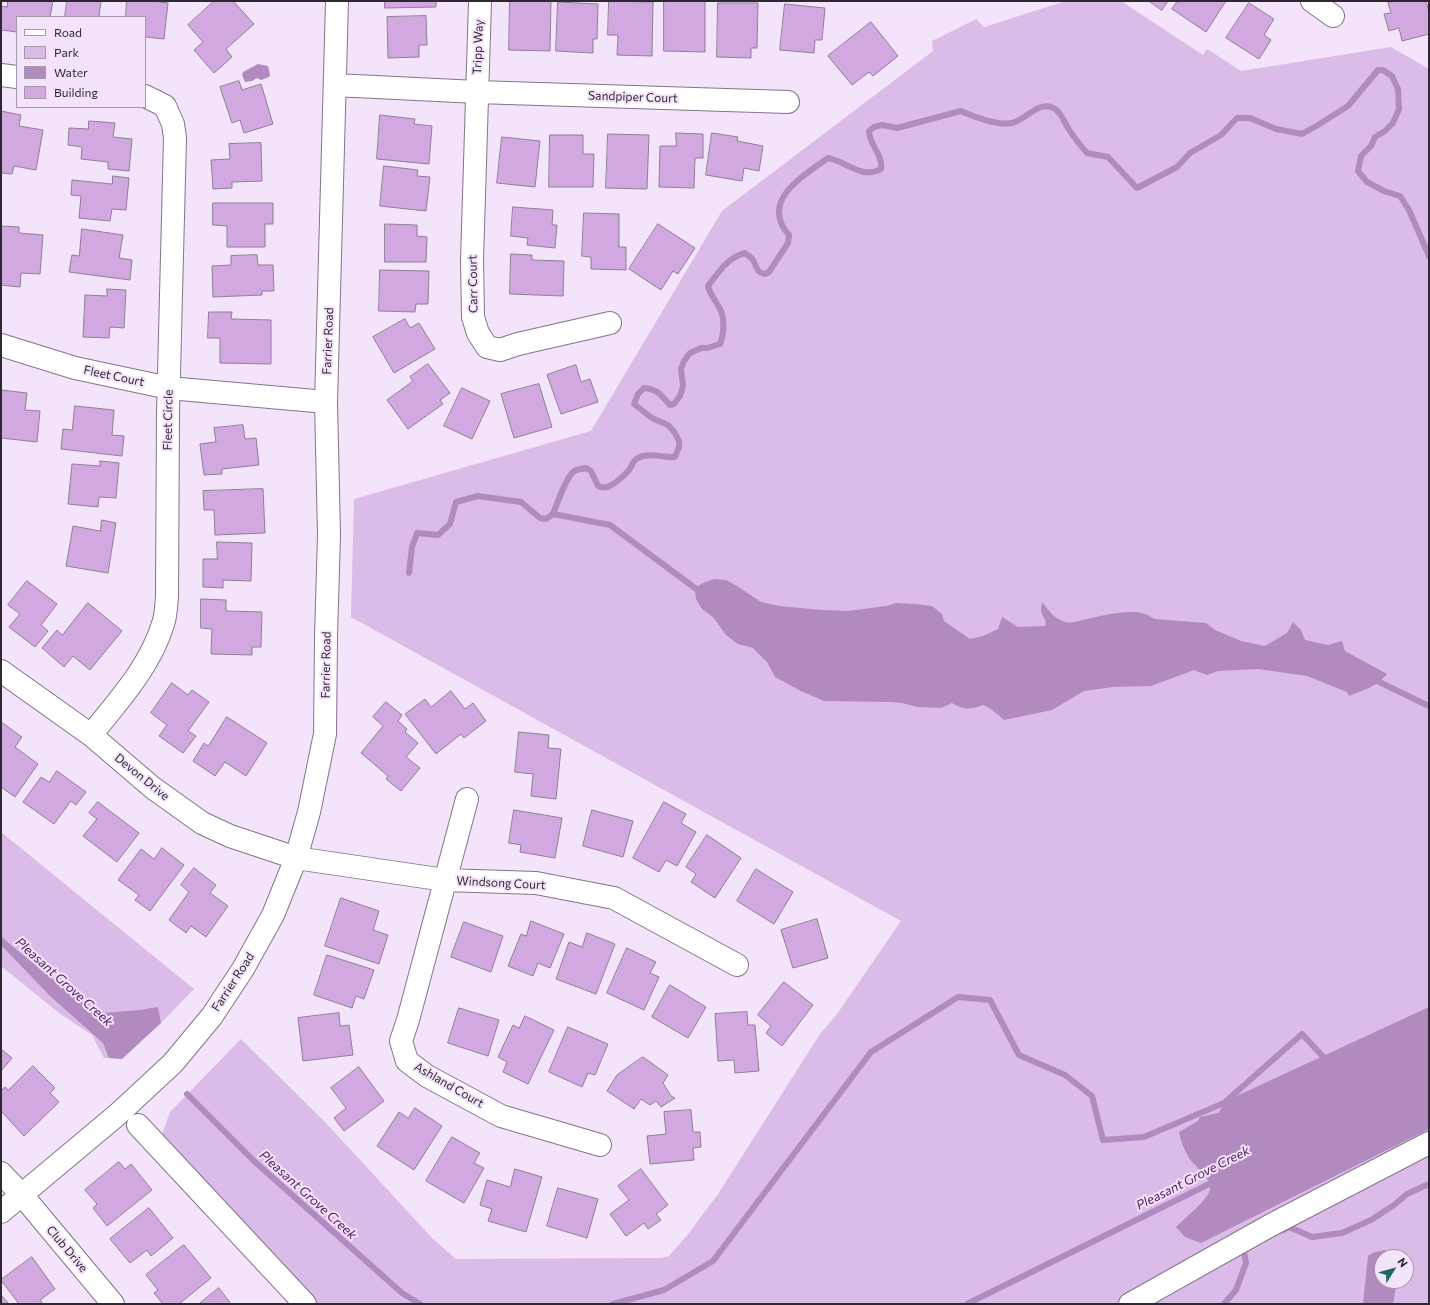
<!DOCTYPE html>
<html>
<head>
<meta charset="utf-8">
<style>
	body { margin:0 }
	#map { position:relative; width:1430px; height:1305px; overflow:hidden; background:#f4e4fb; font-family:Commissioner,sans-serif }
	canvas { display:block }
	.frame { position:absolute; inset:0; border:2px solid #2e2830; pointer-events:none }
	.legend { position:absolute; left:16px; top:16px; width:130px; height:92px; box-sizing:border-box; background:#f4e4fb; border:1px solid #a599aa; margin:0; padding:5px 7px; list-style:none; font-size:12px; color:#2e2830 }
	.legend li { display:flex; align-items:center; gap:8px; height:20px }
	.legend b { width:20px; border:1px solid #a599aa }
	.north { position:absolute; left:1374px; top:1249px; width:40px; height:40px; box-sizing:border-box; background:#f4e4fb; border:1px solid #a599aa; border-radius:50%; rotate:53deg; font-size:11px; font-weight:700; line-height:16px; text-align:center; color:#2e2830 }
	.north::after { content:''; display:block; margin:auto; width:14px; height:18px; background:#1c6760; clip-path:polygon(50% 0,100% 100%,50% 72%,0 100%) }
</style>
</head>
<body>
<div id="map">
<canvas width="1430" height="1305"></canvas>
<div class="frame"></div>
<ul class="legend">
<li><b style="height:5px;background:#fff"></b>Road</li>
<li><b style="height:11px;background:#dbbbe7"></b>Park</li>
<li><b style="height:11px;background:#b18ac0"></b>Water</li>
<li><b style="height:11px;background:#d1a8e0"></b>Building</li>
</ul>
<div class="north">N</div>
</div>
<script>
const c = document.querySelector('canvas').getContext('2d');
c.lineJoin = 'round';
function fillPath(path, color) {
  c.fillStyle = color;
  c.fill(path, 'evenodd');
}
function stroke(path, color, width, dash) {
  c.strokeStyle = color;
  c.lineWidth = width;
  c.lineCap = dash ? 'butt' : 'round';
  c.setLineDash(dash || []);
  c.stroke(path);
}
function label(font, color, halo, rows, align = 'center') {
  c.font = font + ' Commissioner,sans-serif';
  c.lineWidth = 4;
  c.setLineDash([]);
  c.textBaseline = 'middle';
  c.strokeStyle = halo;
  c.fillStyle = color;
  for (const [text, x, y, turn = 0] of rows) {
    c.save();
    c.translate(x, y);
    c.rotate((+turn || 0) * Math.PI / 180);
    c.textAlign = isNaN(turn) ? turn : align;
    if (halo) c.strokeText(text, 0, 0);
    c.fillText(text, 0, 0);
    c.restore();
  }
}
fillPath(new Path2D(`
	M1066,1h55l82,54 4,-6 34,22 150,-24 38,22v1235h-1117l-151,-167 9,-25 71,-73 85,84 107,116 23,20 205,-1 8,-2 20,-23 29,-39 102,-160 17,-20 64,-93 -550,-304 3,-118 237,-68 131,-220 211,-160 -1,-10 44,-22 8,8zM1382,1257h24v24h-24z
	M1,832l193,157 -33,34 -41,36 -11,-1h-5l-12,-23 -33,-22 -58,-47z`), '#dbbbe7');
fillPath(new Path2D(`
	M258,64l10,2 2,9 -1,2 -8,3 -4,-2 -5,3 -7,1 -3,-7 1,-3z
	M714,579l12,1 11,6 24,16 18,4 43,4 26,1 38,-5 10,-3 19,1 17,2 10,8 2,7 26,18 13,-3 15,-7 4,-12 16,10 27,-1 1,-4 -5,-10 1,-10c6,8 13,17 23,20 5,2 13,-1 18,-2 20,-4 55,-15 71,-1l52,4 9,7 26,11 24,5 22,-13 6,-11 8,8 4,10 23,5 14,-4 3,10 42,23c-11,13 -23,16 -38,22l-2,-4 -40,-16 -49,-7 -40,2 -11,4 -13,-5 -43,16 -38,1 -29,4 -32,19 -48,10c-7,-6 -13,-12 -21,-15 -12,5 -19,5 -31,-2l-11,5 -24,-1 -15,-4 -11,-1 -67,-1 -23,-10 -26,-14 -8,-15 -14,-14 -15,-4 -12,-9 -13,-18 -11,-8 -6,-10 -1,-11 8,-5z
	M7,942l47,38 36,27 14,6 36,-3 18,-3 3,16 -39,36 -13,-1 -6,-15 -53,-47 -49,-51z
	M1429,1007v122l-228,114 -16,-6 -9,-10c9,-9 23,-20 31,-31 11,-16 -11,-27 -18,-38 -5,-8 -8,-17 -10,-26l19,-11 2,-4 18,-4 10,-13z
	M1385,1250l7,7h-10v24h15l-4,23h-30l5,-48 4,-3z`), '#b18ac0');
stroke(new Path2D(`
	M553,514c5,-12 12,-35 21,-43 4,-2 8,-2 12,-3l5,3 7,15c2,1 6,2 9,1 7,-2 17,-11 22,-17 3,-4 4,-10 9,-12 11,-6 26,0 37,-1l4,-10v-6l-4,-8 -7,-8 -16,-7 -18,-14 4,-10 6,-6c13,1 17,7 26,17l4,-1 6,-8 3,-10 -2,-17 3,-8 6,-8 11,-5h6l13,-4c4,-9 5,-26 0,-35 -4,-8 -10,-14 -12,-23 10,-13 20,-29 37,-33 2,2 6,4 8,7 4,7 3,12 12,14l4,-2 19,-29 1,-8c-30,-34 14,-59 39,-77 18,3 34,22 53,11 2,-14 -12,-25 -12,-38l5,-4 8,-2 15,3 64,-17c13,6 37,15 51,12 13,-3 26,-21 39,-16 10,3 13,16 19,24 5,8 11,15 17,22l21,4 29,31 40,-21 13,-14 31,-18 16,-17h13l26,11 26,5 16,-9 30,-19 30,-36h5l9,6 6,13 1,20 -6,14 -8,8 -10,6 -4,9 -10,10 -3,15 9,11 17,9 16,5 9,14 20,46
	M409,573l3,-26 5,-14 21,2 12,-11 6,-22 22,-6 43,6 19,16 6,1 7,-5 57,11 85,63 7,3
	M1373,679l56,27
	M1,940l9,9
	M187,1094l67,67 148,132 18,11
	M1283,1230l6,-3 23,10 30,-4 29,-13 23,-15 13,-11 22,-10
	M613,1304l51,-14 49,-29 158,-209 87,-55 32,3 29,55 46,20 27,21 11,44 41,-3 80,-34 78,-69 26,28
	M967,1304l248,-123
	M1224,1304l12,-14 10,-27 -3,-17`), '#b18ac0', 6);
const building = new Path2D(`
	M8,1h45l-3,16h-33v15l-16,-2v-24l6,1z
	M67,1h34l-2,16h-34z
	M127,1h27l14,2 -4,36 -19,-2v-20h-19z
	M214,1h19l21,23 -28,25 6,8 -18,16 -20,-23 9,-8 -15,-17z
	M385,1h51v6l-51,1z
	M510,1h41l-1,50 -41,-1z
	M609,1l44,1 -1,54 -35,-1 1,-20h-10z
	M664,1h41v51l-41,-1z
	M1149,1h19l-6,9z
	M1178,1h48l-20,31 -34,-23z
	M1395,1h31l3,11v22l-27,7 -3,-13 -10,3 -5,-17 7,-1 -3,-10z
	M558,2l40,2 -1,35h-4v14l-37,-2z
	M718,3h40l-1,45h-6v10l-34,-1z
	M1249,3l25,16 -10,16 7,5 -12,19 -33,-21z
	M785,4l40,4 -3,32h-7l-1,13 -34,-3z
	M426,16l1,29h-8v12l-31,1 -1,-41z
	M871,22l27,34 -25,20 -4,-4 -17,13 -24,-29z
	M239,81l3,9 19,-6 12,40 -29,9 -4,-13 -8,3 -12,-36z
	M1,111l20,4 -2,11 24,4 -7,40 -22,-4 -2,8 -11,-1z
	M380,115l35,4 -1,5 18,2 -3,38 -52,-5z
	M89,121l26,2 -2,14 19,2 -3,32 -21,-2v-7l-27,-3 1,-12 -14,-2 1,-17 19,1z
	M676,133l27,1v24h-8l-1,30 -35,-1 1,-41h16z
	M712,133l26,4 -1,4 26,5 -4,25 -15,-3 -2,13 -36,-6z
	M608,134l41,1 -2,54 -41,-1z
	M550,135h33v19h11l-1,33h-44z
	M502,137l38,4 -5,46 -38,-4z
	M261,143l1,38 -30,1v6l-19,1 -2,-29 19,-1 -1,-15z
	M384,166l34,4 -1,6 13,1 -4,34 -46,-5z
	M113,176l16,2 -3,32 -14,-1 -2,12 -31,-3 2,-22 -10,-1 1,-15 40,4z
	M213,203h60v21h-8v23h-38v-21l-14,-1z
	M513,207l40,3 -1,15h5l-2,23 -28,-3 1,-7 -17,-2z
	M584,213l35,1v33h7v23l-35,-1v-12l-9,-1z
	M385,224l32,1v11l10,1 -1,25h-41z
	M658,224l37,24 -17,26 -5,-3 -12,19 -32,-21z
	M1,226l18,1v6l24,2 -3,39 -19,-1 -1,14 -19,-2z
	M82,229l41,6 -4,23 13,2 -2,20 -61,-8 3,-17 7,1z
	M511,254l21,1v5l32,1 -1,35 -53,-2z
	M257,255l1,10h15l1,26h-12v4l-49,2 -1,-31 19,-1v-9z
	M380,270l49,1 -1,33h-12l-1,8 -36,-1z
	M107,289l19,1 -2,38 -14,-1 -1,11 -26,-1 2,-42 22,1z
	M209,312h23l-1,7 40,1v44l-51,-1v-25h-12z
	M405,319l5,9 9,-5 16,26 -41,24 -21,-36z
	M428,364l22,29 -10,7 3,4 -35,25 -21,-29 26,-19 -3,-4z
	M576,365l5,17 9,-3 8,23 -37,12 -14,-39z
	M539,384l13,43 -38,11 -13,-44z
	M462,388l28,13 -18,38 -28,-13z
	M1,390l26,3 -2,17 15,1 -3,31 -36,-4z
	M75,406l39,4 -2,25 12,1 -2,20 -61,-7 2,-20 9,1z
	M243,425l2,14 11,-1 3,27 -37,4v5l-18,1 -4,-31 16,-2 -2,-14z
	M100,461l19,2 -3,35 -17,-1 -1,10 -30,-3 4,-40 28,2z
	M263,489l2,44 -50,2 -1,-25h-10l-1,-19z
	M102,520l14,3 -8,50 -42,-7 7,-40 27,5z
	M217,542l35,1 -1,38 -28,-1v8l-20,-1v-28h14z
	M27,581l30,23 -16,21 7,6 -13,16 -26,-20 11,-13 -12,-9z
	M201,599l25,1v11l36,1 -1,35h-9v8l-41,-1 1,-25 -11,-1z
	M88,603l34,28 -32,39 -17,-14 -9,11 -22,-19 15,-18 5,5z
	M172,683l16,12 4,-5 17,12 -21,29 8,5 -13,17 -24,-17 8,-11 -16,-12z
	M451,691l14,18 8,-6 13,18 -22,17 -3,-4 -25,20 -31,-40 20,-15 6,8z
	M386,702l16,13 -4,6 9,8 -2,3 13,11 -12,14 14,11 -19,23 -15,-12 2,-3 -27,-23 22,-27 -10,-9z
	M227,717l40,26 -21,33 -21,-14 -10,14 -22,-15 11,-18 4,3z
	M1,722l21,15 -7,10 23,17 -23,33 -14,-10z
	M519,732l30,3 -1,13 13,1 -5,50 -25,-3 2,-22 -18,-2z
	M57,771l29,21 -10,13 -5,-4 -17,23 -31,-22 18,-25 8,5z
	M98,802l41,31 -22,29 -34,-26 14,-17 -8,-6z
	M664,802l22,12 -5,9 15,9 -19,34 -11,-6 -7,12 -26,-14z
	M514,810l48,8 -7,40 -35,-6 1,-7 -12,-2z
	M592,810l41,11 -10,36 -40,-11z
	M707,835l34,23 -26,40 -24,-16 5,-8 -10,-7z
	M162,848l22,17 -34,46 -15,-11 4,-5 -21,-15 23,-31 13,10z
	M194,868l22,17 -6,8 18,13 -22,31 -15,-11 -5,7 -17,-13 20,-28 -8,-7z
	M756,869l37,23 -19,32 -37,-23z
	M341,898l38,13 -6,19 15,5 -9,29 -54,-18z
	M817,919l11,39 -35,10 -12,-38z
	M531,921l33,13 -14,34 -12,-5 -5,13 -25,-10 13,-32 5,2z
	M464,922l39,14 -12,36 -40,-15z
	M587,933l28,11 -19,50 -40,-15 13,-37 13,5z
	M627,948l29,14 -6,11 9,4 -15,33 -37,-17z
	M327,955l47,15 -10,29 -8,-3 -4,12 -38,-13z
	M784,982l29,23 -31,41 -16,-13 5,-7 -13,-11z
	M670,985l36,22 -18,31 -36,-21z
	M459,1008l40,12 -11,36 -40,-13z
	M747,1012l1,13h7l4,46 -24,2 -1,-13 -16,1 -3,-47z
	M339,1013l1,13 9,-1 4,30 -50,6 -5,-43z
	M525,1016l29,14 -26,54 -25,-12 4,-10 -9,-5 15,-32 6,3z
	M568,1027l40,17 -13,31 -7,-2 -6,14 -33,-15z
	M1,1049l11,9 -11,13z
	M643,1057l25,18 -5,8 8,13 4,2 -14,9 -5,-6 -6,4 -9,-6 -7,10 -27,-18 10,-16z
	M33,1066l22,22 -5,5 9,9 -35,34 -23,-25v-20l4,-4 3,3z
	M359,1067l25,34 -40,30 -10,-13 12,-10 -15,-20z
	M415,1108l27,18 -28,44 -37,-24 22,-34 9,6z
	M691,1110l2,22h7l1,15 -8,1 1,12 -44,4 -3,-28 19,-2 -2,-22z
	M452,1137l28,16 -6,10 10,5 -20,35 -38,-22z
	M119,1162l6,7 6,-5 21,26 -45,36 -14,-18 4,-4 -12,-14z
	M515,1169l27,8 -16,55 -38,-11 4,-12 -12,-4 7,-25 23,7z
	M641,1169l27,36 -12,9 5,6 -13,9 -4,-6 -18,13 -16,-22 19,-14 -11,-14z
	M558,1188l40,11 -11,39 -40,-12z
	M149,1208l24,30 -22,18 -4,-6 -17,13 -20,-24z
	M184,1245l27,33 -32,26h-16l-9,-11 4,-3 -12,-15z
	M32,1257l23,32 -15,11 3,4h-24l-18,-24z
	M219,1288l12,16h-32z
	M1,1295l8,9h-8z`);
fillPath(building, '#d1a8e0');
stroke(building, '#8e7f94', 1);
const minor = new Path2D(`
	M480,1l-8,259 1,57 5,16 9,14 13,3 18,-6 92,-21
	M1312,1l21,15
	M1,75l16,2
	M335,85l142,7 311,10
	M1,345l74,23 94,20 157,14
	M1,671l90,64 62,53 49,35 28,13 66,22 27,4 122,18 91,3 78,15 123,67
	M91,735c27,-34 59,-68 72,-111 3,-8 3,-18 4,-27l1,-184 7,-275 -2,-14 -8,-18 -20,-10
	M467,799l-59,221 -7,21 6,20 20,15 74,40 99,29
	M138,1125l167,179
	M1,1173l21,22 91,109
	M1,1212l116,-97 56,-52 39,-47 31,-47 30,-54 23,-57 13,-46 16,-78 1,-97 3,-102 -3,-133 11,-401
	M1130,1304l141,-79 158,-82`);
stroke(minor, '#837589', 24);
stroke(minor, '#fff', 22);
label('12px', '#2e2830', '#f4e4fb', [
	["Tripp Way",478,47,-88],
	["Sandpiper Court",633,97,2],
	["Carr Court",473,284,-91],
	["Farrier Road",328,341,-88],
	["Fleet Court",114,376,12],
	["Fleet Circle",168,420,-89],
	["Farrier Road",326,665,-89],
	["Devon Drive",142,777,39],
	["Windsong Court",501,883,3],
	["Farrier Road",233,982,-57],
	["Ashland Court",449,1085,30],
	["Club Drive",67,1249,50]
]);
label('italic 13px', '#522062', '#f4e4fb', [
	["Pleasant Grove Creek",64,982,42],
	["Pleasant Grove Creek",1193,1178,-27],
	["Pleasant Grove Creek",308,1195,42]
]);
</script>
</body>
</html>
